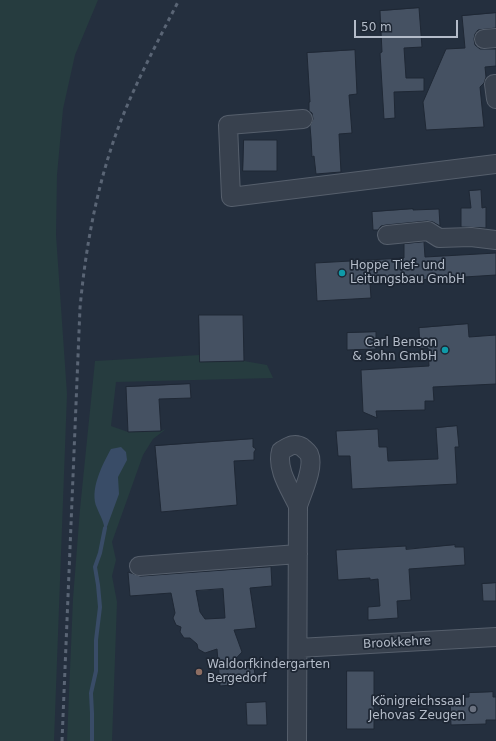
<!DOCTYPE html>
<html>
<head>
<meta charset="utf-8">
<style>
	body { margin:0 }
	#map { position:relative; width:496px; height:741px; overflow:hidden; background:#242f3e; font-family:"DejaVu Sans",sans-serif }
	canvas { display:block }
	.scale { position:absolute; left:354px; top:20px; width:104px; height:18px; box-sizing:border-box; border:2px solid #b4bcc9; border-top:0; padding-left:5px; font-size:12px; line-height:14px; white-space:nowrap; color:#b4bcc9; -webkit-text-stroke:3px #1d2633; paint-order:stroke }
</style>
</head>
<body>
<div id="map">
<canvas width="496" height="741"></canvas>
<div class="scale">50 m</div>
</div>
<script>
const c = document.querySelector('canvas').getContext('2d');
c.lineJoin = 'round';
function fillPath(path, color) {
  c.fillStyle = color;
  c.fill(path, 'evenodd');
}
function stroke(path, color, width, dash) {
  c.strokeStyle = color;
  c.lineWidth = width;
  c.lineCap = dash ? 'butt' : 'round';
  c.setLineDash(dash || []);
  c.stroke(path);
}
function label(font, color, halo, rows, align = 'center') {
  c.font = font + ' "DejaVu Sans",sans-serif';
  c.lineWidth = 3.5;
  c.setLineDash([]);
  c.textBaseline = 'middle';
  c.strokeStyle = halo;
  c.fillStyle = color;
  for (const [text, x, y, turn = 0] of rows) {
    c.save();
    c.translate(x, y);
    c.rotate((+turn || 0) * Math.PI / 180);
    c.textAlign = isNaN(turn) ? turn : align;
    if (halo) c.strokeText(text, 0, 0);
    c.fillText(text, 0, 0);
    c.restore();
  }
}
fillPath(new Path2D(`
	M0,0h98l-23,55 -12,54 -6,66 -1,60 11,159 -13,347h-54z
	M200,355v7l44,-1 23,4 6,13 -157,4 -5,44 17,6 33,-1 5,-2 -13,10 -10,16 -31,87 4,18 -4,16 5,26 -5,139h-45l6,-142 7,-90 15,-148z`), '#263c3f');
fillPath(new Path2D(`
	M121,447l5,5 1,8 -9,17 1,17 -14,38c-1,-11 -4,-14 -8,-24 -8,-17 5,-43 14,-59z`), '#394c67');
stroke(new Path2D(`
	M92,741v-28l-1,-20 5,-22v-31l4,-33 -2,-22 -3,-18 5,-14 5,-25`), '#394c67', 4);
const building = new Path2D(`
	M419,8l3,39 -18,1 2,30h18v13l-30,1 1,26 -11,1 -4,-66 2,-1 -2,-41z
	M496,13v15l-18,2 -3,4 -1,5 1,6 5,4h16v17l-11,1 1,10 -2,6 -4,4 4,40 -58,3 -3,-28 23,-53 19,-1 -3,-32z
	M355,50l2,44 -8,1 3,38 -13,1 2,38 -25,2 -2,-18 -2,1 -1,-19 -1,-12 3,-7 -1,-6 -3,-2v-9h1l-3,-49z
	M244,140h33v31h-34z
	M481,190l1,18 4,-1v21l-25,-1v-19h10l-2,-17z
	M413,209v1l26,-1 1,17 -7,-4 -6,-1 -41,4 -5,1 -3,4h-5l-1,-18z
	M424,242l1,15 71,-4v22l-126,8 1,15 -54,3 -2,-38 89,-5v-14z
	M199,315h44l1,46 -44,1z
	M468,324l1,13 27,-2v49l-63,3 1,14h-9v9l-49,1 1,7 -14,-6 -2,-42 68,-4 -1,-18h-8l-1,-20z
	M376,332v17l-29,1v-17z
	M190,384l1,14 -32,1 2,32 -33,1 -2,-45z
	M457,426l2,21h-4l2,37 -105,5 -2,-33h-12l-2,-25 42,-2 1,18h8l1,14 50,-2 -2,-31z
	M253,439v8l3,2 -2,3v8l-20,1 3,44 -76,7 -6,-66z
	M455,545v2h9l1,18 -56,4 2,31 -14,1 1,17 -30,2v-13l12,-1 -2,-27 -8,1v-2l-32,2 -2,-30 70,-4v3z
	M271,567l1,19 -22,2 6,40 -22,2 8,22 -16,17 28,-3 1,11 -21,2 -3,6 -11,1 -3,-37 -12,4 -7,-4 -1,-5 -7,-6h-6l-4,-6 1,-5 -5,-2 -3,-7 2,-5 -4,-20 -41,3 -2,-24 12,4zM223,589l2,29 -20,1 -5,-7 -4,-21z
	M496,583v18h-13l-1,-17z
	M347,671h27v58h-27z
	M493,692v5h3v23h-10v4l-35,1 -1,-27 19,-1v-4z
	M266,702l1,23h-20l-1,-22z`);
fillPath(building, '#455162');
stroke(building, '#1f2835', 1);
const minor = new Path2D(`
	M484,39l12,-1
	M496,84h-2l2,15
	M303,119l-75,6 3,72 265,-33
	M387,235l41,-4 11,7 32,-1 25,3
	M139,566l159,-12
	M298,648l198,-11
	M297,741l1,-235c4,-13 17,-39 11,-52 -2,-3 -5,-5 -7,-7 -8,-5 -14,0 -21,4 -5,18 9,38 17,55`);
stroke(minor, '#565f6c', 20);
stroke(minor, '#38414e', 18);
stroke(new Path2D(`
	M62,741l18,-433c6,-65 18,-129 42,-190 16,-40 37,-79 57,-118`), '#5a6575', 3, [4, 4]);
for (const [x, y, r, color] of [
	[342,273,4,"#0f9aa8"],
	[445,350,4,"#0f9aa8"],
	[199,672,4,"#8d6e63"],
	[473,709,4,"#6b7280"]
]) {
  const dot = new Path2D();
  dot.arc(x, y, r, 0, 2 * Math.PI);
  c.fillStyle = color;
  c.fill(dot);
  stroke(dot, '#1d2633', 1.5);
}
label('12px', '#b4bcc9', '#1d2633', [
	["Hoppe Tief- und",350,266],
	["Leitungsbau GmbH",350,280],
	["Carl Benson",437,343,"right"],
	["& Sohn GmbH",437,357,"right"],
	["Waldorfkindergarten",207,665],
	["Bergedorf",207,679],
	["Königreichssaal",465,702,"right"],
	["Jehovas Zeugen",465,716,"right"]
], 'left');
label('12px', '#b4bcc9', '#1d2633', [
	["Brookkehre",397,643,-3]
]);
</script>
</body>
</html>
